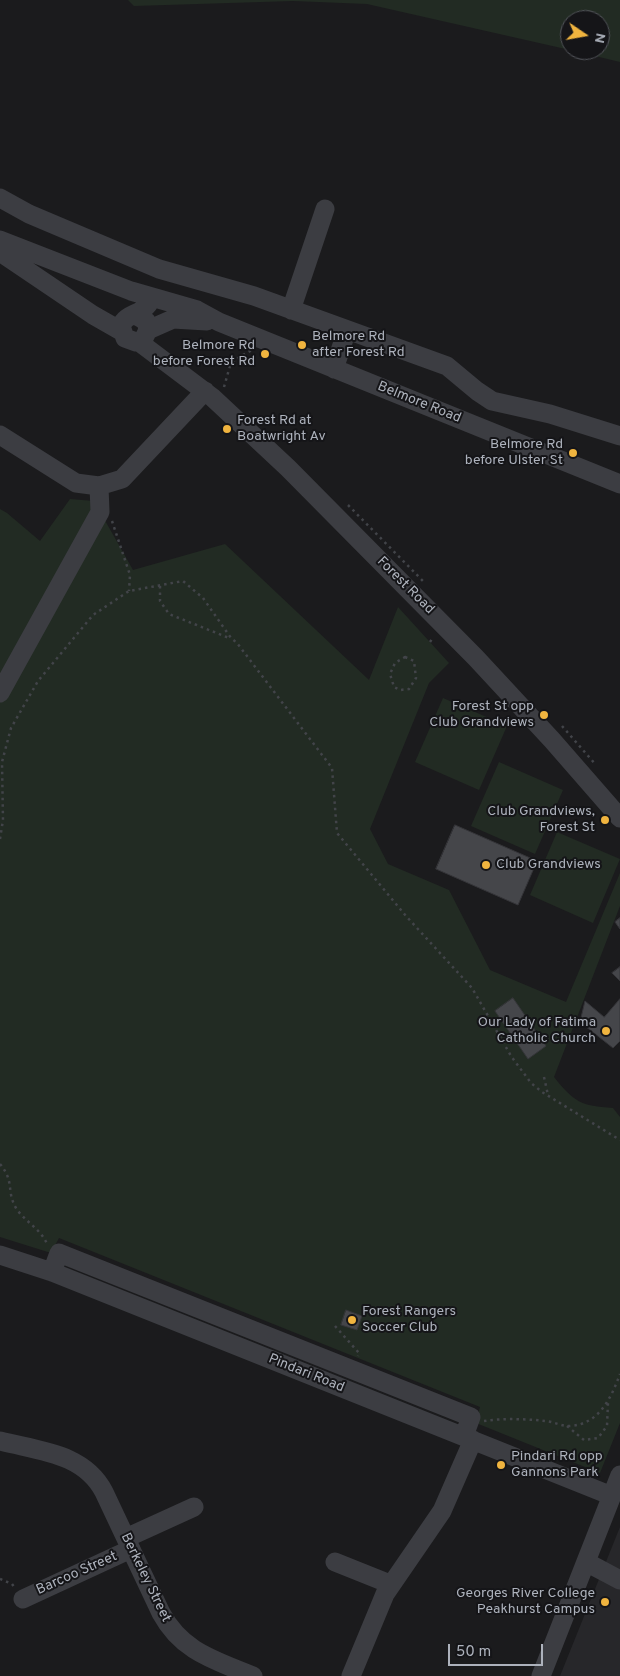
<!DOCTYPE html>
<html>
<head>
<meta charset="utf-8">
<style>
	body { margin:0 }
	#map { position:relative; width:620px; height:1676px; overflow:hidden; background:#1b1b1d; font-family:Overpass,sans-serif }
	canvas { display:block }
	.north { position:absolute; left:560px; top:10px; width:50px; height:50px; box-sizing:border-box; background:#151518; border:1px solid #52545a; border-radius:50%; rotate:102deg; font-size:14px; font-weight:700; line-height:20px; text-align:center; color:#adb2bc }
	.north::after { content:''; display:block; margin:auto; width:18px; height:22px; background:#f0b43f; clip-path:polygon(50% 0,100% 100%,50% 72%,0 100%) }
	.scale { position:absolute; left:448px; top:1644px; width:95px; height:22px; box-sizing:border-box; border:2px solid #adb2bc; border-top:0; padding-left:6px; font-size:15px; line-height:18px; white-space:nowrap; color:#adb2bc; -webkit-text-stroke:4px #151518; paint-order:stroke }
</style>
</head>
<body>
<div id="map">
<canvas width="620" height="1676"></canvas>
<div class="north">N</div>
<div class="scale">50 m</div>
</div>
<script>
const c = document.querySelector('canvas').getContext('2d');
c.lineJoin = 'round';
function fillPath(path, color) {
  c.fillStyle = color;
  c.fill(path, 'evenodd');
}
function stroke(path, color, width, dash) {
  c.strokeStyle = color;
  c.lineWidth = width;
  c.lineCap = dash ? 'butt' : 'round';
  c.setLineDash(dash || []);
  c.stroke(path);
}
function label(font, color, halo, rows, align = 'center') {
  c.font = font + ' Overpass,sans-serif';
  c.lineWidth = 4;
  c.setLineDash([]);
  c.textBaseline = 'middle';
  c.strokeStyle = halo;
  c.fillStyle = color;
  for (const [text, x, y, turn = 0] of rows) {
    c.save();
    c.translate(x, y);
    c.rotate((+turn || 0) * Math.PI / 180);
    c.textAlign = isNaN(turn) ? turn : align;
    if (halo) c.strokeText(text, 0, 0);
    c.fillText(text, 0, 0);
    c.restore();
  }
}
fillPath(new Path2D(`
	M620,1527v149h-60z`), '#27272a');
fillPath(new Path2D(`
	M128,0h492v62l-50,-12h30v-30h-30v30l-203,-46 -74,-3 -159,5z
	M70,499l24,2 39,69 92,-26 144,136 29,-73 51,56 -20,20 -59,146 18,35 61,26 41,80 76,32 54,-129v33l-66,171c20,25 27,29 59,31l7,9v306l-20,50 -124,-50 4,-16 -421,-169 -8,15 -51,-16v-728l7,4 33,28z
	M443,698l64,28 -28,64 -64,-28z
	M499,762l64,28 -28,64 -64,-28z
	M557,832l63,27 -27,64 -63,-28z`), '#222b23');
const building = new Path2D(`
	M455,825l82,36 -19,44 -82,-36z
	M620,918v11l-5,-7z
	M620,967v14l-8,-8z
	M513,998l33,48 -18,13 -33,-48z
	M620,999v42l-7,7 -33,-26 5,-21 19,16z
	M346,1310l16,6 -5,14 -16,-5z`);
fillPath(building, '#45464a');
stroke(building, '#353539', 1);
stroke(new Path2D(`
	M224,387l6,-21 6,-7 16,-9
	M348,505l75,76
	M112,521l18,54 -1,16
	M160,586v15l9,13 60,24
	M430,642l2,-3
	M405,657l9,4 2,17 -7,11 -9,1 -6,-3 -4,-13 5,-11z
	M562,726l34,39
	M0,839l3,-19 -1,-58 9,-34 27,-47 55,-66 36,-24 54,-10 20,17 28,40 6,5 95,125 5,65 69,83 66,72 39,68 20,27 11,9 78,48
	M544,1077l4,18
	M0,1164c15,18 6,27 16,44 8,13 25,21 31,36
	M335,1326l24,27 -1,3
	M484,1421c20,-3 42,-2 62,0 8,1 15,5 23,5 30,-1 42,-28 51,-52
	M567,1426l17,14 14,-2 9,-12 1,-23
	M0,1579l12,5 3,4`), '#424449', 2.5, [2.5, 4]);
stroke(new Path2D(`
	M0,198l29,16 130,55 95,27 193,70 30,25 15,10 58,13 70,22
	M0,240l131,51 66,19 22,12 401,162
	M0,252l93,63 28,16
	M291,310l34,-101
	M135,315l11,6 2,9 -5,10 -7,2 -11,-4 -4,-12c6,-15 22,-9 31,-28
	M148,330l25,-11 34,2
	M139,342l73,55 76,71 188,190 76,82 68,78
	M334,369l13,-39
	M0,435l76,48 23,3 23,-7 83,-88
	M0,693l100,-181 -1,-26
	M0,1255l52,17 560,224
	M52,1272l7,-19 412,164 -7,19
	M0,1441c39,10 84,12 104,51l57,121c21,39 54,47 92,63
	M126,1538l68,-31
	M335,1562l55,22
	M586,1562l34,18
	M23,1599l108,-50
	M351,1676l34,-82 57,-83 31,-71
	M541,1676l79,-201`), '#3c3d42', 19);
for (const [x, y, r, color] of [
	[302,345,5,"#f0b43f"],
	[265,354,5,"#f0b43f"],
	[227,429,5,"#f0b43f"],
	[573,453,5,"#f0b43f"],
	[544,715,5,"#f0b43f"],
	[605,820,5,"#f0b43f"],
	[486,865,5,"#f0b43f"],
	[606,1031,5,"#f0b43f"],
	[352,1320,5,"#f0b43f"],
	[501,1465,5,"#f0b43f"],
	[605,1602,5,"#f0b43f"]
]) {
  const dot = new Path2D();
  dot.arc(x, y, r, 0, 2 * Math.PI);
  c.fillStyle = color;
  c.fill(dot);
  stroke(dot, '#151518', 2);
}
label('14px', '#adb2bc', '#151518', [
	["Belmore Rd",312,337,"left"],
	["after Forest Rd",312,353,"left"],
	["Belmore Rd",255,346],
	["before Forest Rd",255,362],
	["Forest Rd at",237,421,"left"],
	["Boatwright Av",237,437,"left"],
	["Belmore Rd",563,445],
	["before Ulster St",563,461],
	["Forest St opp",534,707],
	["Club Grandviews",534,723],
	["Club Grandviews,",595,812],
	["Forest St",595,828],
	["Club Grandviews",496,865,"left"],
	["Our Lady of Fatima",596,1023],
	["Catholic Church",596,1039],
	["Forest Rangers",362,1312,"left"],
	["Soccer Club",362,1328,"left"],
	["Pindari Rd opp",511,1457,"left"],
	["Gannons Park",511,1473,"left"],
	["Georges River College",595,1594],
	["Peakhurst Campus",595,1610]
], 'right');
label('14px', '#adb2bc', '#151518', [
	["Belmore Road",419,403,22],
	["Forest Road",405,586,45],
	["Pindari Road",306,1374,22],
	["Barcoo Street",77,1574,-24],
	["Berkeley Street",145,1578,64]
]);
</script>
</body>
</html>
